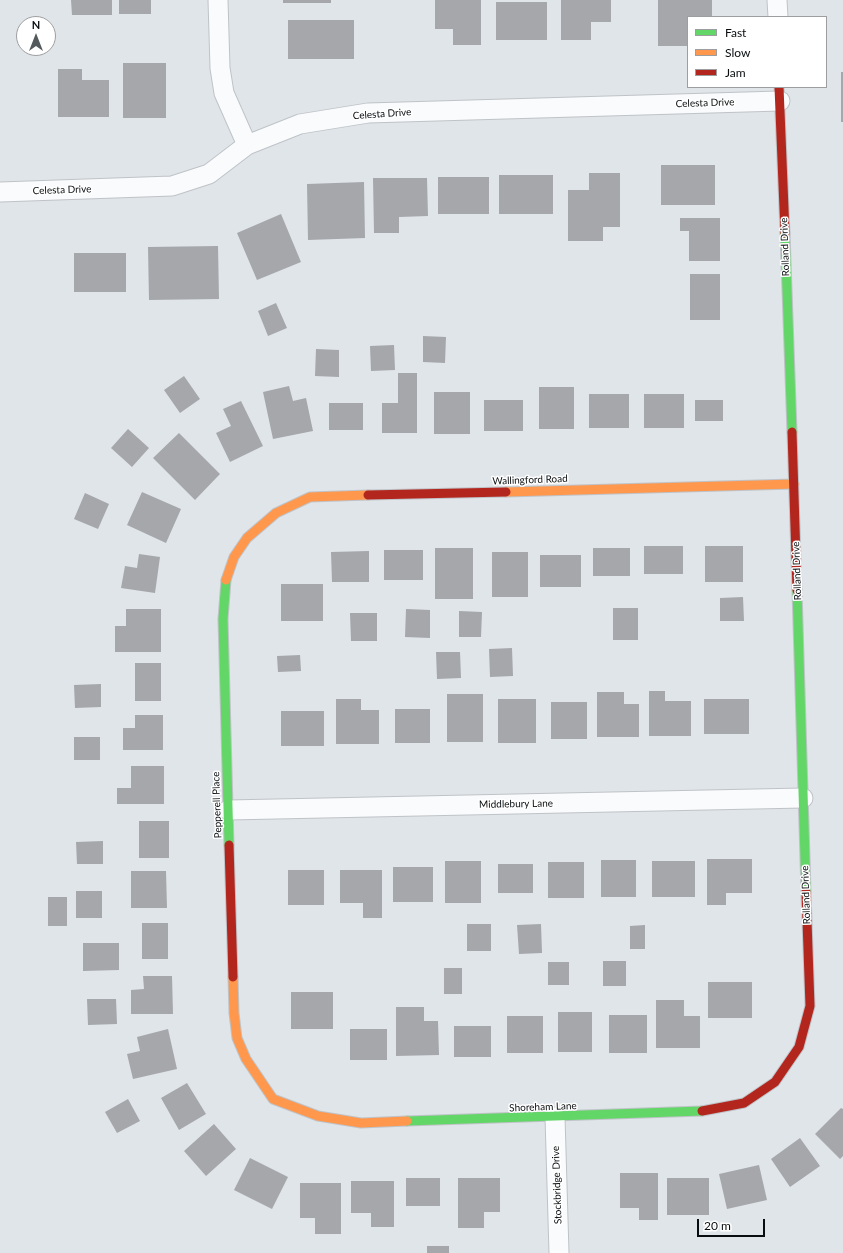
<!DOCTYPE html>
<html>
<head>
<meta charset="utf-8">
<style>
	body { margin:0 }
	#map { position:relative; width:843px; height:1253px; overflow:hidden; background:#e0e5ea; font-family:Lato,sans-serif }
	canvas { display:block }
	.legend { position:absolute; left:687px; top:16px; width:140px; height:72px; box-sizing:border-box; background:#fff; border:1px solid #9d9e9f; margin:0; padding:5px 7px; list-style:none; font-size:12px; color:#090d0f }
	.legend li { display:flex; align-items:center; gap:8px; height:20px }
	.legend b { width:20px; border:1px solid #9d9e9f }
	.north { position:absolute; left:16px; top:16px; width:40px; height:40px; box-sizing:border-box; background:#fff; border:1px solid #9d9e9f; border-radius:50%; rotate:0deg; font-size:11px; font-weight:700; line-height:16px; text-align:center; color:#090d0f }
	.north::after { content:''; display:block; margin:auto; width:14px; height:18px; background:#54595c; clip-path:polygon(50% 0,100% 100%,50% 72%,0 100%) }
	.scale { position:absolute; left:697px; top:1219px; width:68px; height:18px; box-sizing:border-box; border:2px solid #090d0f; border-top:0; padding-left:5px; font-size:12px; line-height:14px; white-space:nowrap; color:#090d0f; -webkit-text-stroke:3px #fff; paint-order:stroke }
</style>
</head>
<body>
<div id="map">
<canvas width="843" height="1253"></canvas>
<ul class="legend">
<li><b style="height:5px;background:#63d668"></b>Fast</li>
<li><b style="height:5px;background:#ff974d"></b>Slow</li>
<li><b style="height:5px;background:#b3261e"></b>Jam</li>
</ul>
<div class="north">N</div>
<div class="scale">20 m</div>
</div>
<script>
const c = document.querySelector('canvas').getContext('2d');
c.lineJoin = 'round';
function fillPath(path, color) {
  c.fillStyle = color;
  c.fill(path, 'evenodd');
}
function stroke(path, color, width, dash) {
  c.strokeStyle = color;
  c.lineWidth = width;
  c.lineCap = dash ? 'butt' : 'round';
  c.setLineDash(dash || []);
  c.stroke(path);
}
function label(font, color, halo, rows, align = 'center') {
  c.font = font + ' Lato,sans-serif';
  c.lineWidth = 3;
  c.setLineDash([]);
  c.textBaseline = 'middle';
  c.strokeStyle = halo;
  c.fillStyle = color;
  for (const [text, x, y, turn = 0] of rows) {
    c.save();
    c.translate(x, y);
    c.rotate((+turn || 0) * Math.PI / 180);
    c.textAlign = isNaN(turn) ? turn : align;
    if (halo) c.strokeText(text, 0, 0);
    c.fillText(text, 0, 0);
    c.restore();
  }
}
fillPath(new Path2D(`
	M71,0h41v15h-40z
	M119,0h32v14h-32z
	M283,0h48v3h-48z
	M435,0h46v45h-28v-16h-18z
	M561,0h50v22h-20v18h-30z
	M658,0h54v17h-24v29h-30z
	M496,2h51v38h-51z
	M288,20h66v39h-66z
	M123,63h43v55h-43z
	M58,69h24v11h27v37h-51z
	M841,72h2v50h-2z
	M661,165h54v40h-54z
	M589,173h31v54h-17v14h-35v-51h21z
	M499,175h54v39h-54z
	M438,177h51v37h-51z
	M373,178h54l1,38 -29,1v16h-25z
	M364,182l1,56 -57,2 -1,-56z
	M281,214l20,48 -44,18 -20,-47z
	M680,218h40v43h-31v-30h-9z
	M218,246l1,53 -70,1 -1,-53z
	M74,253h52v39h-52z
	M690,274h30v46h-30z
	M276,303l11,25 -19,8 -10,-25z
	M423,336l23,1 -1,26 -22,-1z
	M394,345l1,25 -24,1 -1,-25z
	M316,349l23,1v27l-24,-1z
	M398,373h19v60h-35v-30h16z
	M184,376l16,23 -20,14 -16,-23z
	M289,386l4,15 13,-3 7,33 -40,8 -10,-47z
	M539,387h35v42h-35z
	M434,392h36v42h-36z
	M589,394h40v34h-40z
	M644,394h40v34h-40z
	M484,400h39v31h-39z
	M695,400h28v21h-28z
	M241,401l22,45 -33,16 -14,-29 15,-7 -8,-17z
	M329,403h34v27h-34z
	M128,429l21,19 -17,19 -21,-19z
	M179,433l41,41 -25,26 -42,-42z
	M142,492l39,17 -15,34 -39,-18z
	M85,493l24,11 -11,25 -24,-10z
	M644,546h39v28h-39z
	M705,546h38v36h-38z
	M435,548h38v51h-38z
	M593,548h37v28h-37z
	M384,550h39v30h-39z
	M369,551v31h-37l-1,-30z
	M492,552h36v45h-36z
	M139,554l21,3 -5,36 -34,-5 4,-22 12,2z
	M540,555h41v32h-41z
	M281,584h42v37h-42z
	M743,597l1,24h-24v-23z
	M613,608h25v32h-25z
	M126,609h35v43h-46v-26h11z
	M406,609l24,1v28l-25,-1z
	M459,611l23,1 -1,25h-22z
	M350,613h27v28h-26z
	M512,648l1,28 -23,1 -1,-28z
	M436,652h24l1,26 -24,1z
	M300,655l1,16 -23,1 -1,-16z
	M135,663h26v38h-26z
	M101,684v23l-26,1 -1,-23z
	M649,691h16v10h26v35h-42z
	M597,692h27v12h15v33h-42z
	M447,694h36v48h-36z
	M336,699h25v11h18v34h-43z
	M498,699h38v44h-38z
	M704,699h45v35h-45z
	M551,702h36v37h-36z
	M395,709h35v34h-35z
	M281,711h43v35h-43z
	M135,715h28v35h-40v-22h12z
	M74,737h26v23h-26z
	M131,766h33v38h-47v-16h14z
	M139,821h30v37h-30z
	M103,841v23h-26l-1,-22z
	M707,859h45v34h-26v12h-19z
	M601,860h35v37h-35z
	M445,861h36v42h-36z
	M652,861h43v36h-43z
	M548,862h36v36h-36z
	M498,864h35v29h-35z
	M393,867h40v35h-40z
	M288,870h36v35h-36z
	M340,870h42v48h-19v-15h-23z
	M131,871h35l1,37h-36z
	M76,891h26v27h-26z
	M48,897h19v29h-19z
	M142,923h26v36h-26z
	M467,924h24v27h-24z
	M541,924l1,29 -23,1 -2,-29z
	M645,925v24h-15v-23z
	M83,943h36v27l-36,1z
	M603,961h23v25h-23z
	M548,962h21v23h-21z
	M444,968h18v26h-18z
	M143,976h29l1,38h-42v-24l13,-1z
	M708,982h44v36h-44z
	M291,992h42v37h-42z
	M87,999h29l1,25 -29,1z
	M656,1000h28v16h16v32h-44z
	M396,1007h28v14h14l1,34 -43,1z
	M558,1012h34v40h-34z
	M609,1015h38v38h-38z
	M507,1016h36v37h-36z
	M454,1026h37v31h-37z
	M168,1029l9,40 -44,10 -6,-25 13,-3 -3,-14z
	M350,1029h37v31h-37z
	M187,1083l19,31 -27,16 -18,-32z
	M128,1099l12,22 -23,12 -12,-21z
	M841,1108l2,1v47l-3,3 -25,-25z
	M214,1124l22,25 -30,27 -22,-25z
	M800,1138l20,28 -30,21 -19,-28z
	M250,1158l38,19 -16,32 -38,-19z
	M759,1165l8,35 -40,9 -8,-35z
	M620,1173h38v47h-19v-12h-19z
	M406,1178h34v28h-34z
	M458,1178h42v34h-16v16h-26z
	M667,1178h42v37h-42z
	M351,1181h43v46h-23v-14h-20z
	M300,1183h41v51h-26v-16h-15z
	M427,1246h22v7h-22z`), '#a5a7ab');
const street = new Path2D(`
	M218,0l2,68 4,25 23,52
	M777,0l1,17
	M0,192l172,-6 37,-12 38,-29 53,-21 68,-11 412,-12
	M228,810l575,-12
	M555,1117l4,136`);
const fast = new Path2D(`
	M785,233l7,199
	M226,580l-3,39 6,226
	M797,590l9,302
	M407,1121l295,-10`);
const slow = new Path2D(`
	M506,492l288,-8
	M226,580l8,-23 13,-19 29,-25 34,-16 58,-2
	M233,977l1,36 3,25 9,21 27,40 45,17 43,7 46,-2`);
const jam = new Path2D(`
	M779,87l6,146
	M792,432l5,158
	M368,495l138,-3
	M229,845l4,132
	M702,1111l42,-8 31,-21 24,-35 11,-41 -4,-114`);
stroke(street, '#bfc3c7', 21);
stroke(fast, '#bfc3c7', 11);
stroke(slow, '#bfc3c7', 11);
stroke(jam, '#bfc3c7', 11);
stroke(street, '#fafbfc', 19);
stroke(fast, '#63d668', 9);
stroke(slow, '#ff974d', 9);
stroke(jam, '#b3261e', 9);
label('10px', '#090d0f', '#fff', [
	["Celesta Drive",705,103,-2],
	["Celesta Drive",382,114,-4],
	["Celesta Drive",62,190,-2],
	["Rolland Drive",785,247,-92],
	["Wallingford Road",530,480,-2],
	["Rolland Drive",797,571,-92],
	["Middlebury Lane",516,804,-1],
	["Pepperell Place",217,805,-92],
	["Rolland Drive",806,895,-92],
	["Shoreham Lane",543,1107,-2],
	["Stockbridge Drive",557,1185,-92]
]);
</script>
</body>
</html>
